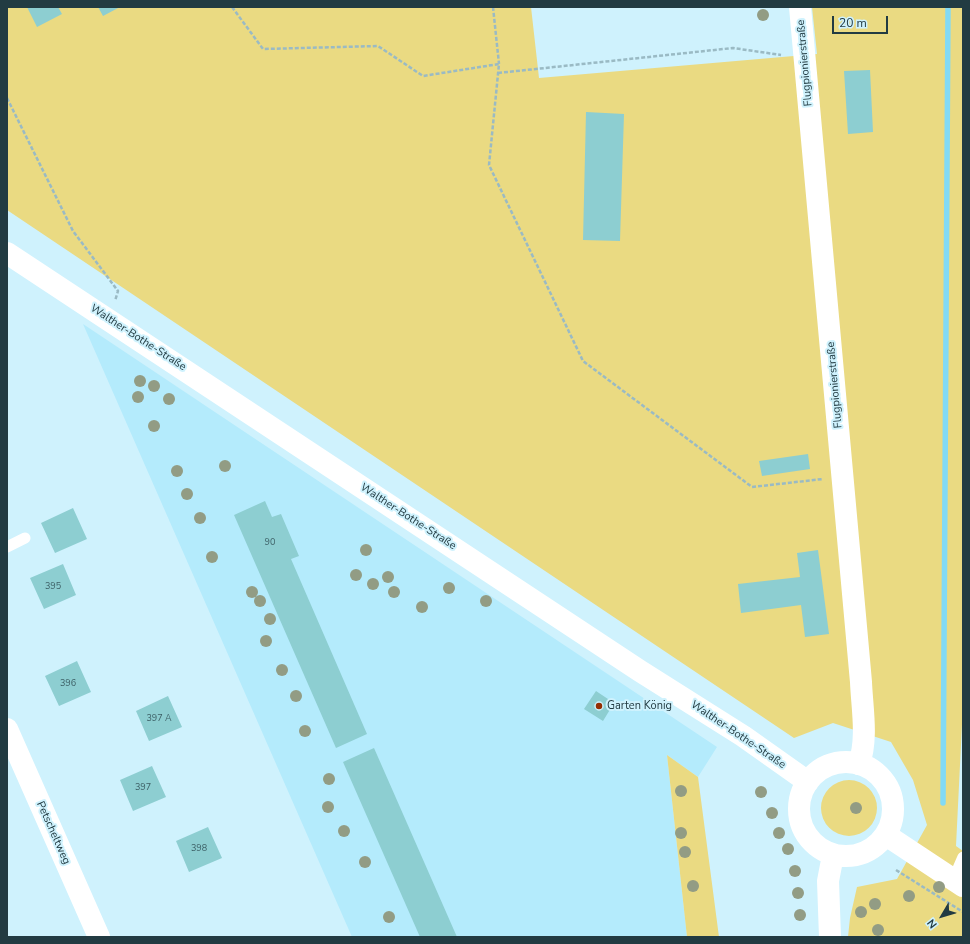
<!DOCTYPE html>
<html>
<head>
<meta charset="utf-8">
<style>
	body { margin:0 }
	#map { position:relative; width:970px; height:944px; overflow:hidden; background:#cff2fd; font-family:"Nunito Sans",sans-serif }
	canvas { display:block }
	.frame { position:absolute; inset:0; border:8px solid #223b42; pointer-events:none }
	.north { position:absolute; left:922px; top:896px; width:40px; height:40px; -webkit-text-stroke:3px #cff2fd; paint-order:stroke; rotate:232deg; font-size:11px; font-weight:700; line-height:16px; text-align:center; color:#223b42 }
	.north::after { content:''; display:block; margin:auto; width:14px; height:18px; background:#223b42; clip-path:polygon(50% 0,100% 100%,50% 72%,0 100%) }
	.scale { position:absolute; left:832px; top:16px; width:56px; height:18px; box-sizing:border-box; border:2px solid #223b42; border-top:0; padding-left:5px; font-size:12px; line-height:14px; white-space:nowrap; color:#223b42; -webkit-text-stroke:3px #cff2fd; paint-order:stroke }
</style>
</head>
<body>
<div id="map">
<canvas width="970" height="944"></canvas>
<div class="frame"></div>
<div class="north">N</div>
<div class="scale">20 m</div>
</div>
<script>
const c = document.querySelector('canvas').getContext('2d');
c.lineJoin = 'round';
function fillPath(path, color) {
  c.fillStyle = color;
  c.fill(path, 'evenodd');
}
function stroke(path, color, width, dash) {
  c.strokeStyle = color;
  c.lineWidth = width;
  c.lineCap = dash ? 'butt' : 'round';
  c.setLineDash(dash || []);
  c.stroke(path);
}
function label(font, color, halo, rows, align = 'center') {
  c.font = font + ' "Nunito Sans",sans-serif';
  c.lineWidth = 4;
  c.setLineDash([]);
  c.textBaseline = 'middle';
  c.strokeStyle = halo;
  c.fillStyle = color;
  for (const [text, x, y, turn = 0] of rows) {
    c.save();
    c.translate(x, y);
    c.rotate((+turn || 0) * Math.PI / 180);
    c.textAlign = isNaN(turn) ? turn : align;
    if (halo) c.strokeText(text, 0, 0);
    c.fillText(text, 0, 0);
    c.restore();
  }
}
fillPath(new Path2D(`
	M83,324l634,423 -19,30 -31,-22 20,182h-335z`), '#b4ebfc');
fillPath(new Path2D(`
	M7,7h524l8,71 278,-24 -5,-47h151v697l-7,142 7,5v86h-115l2,-19 7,-31 40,-8 30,-54 -14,-45 -22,-38 -58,-19 -39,15 -787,-528z
	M667,755l31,22 21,160h-32z
	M821 808a28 28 0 1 1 56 0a28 28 0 1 1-56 0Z`), '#eada82');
stroke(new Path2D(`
	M943,803l5,-796`), '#82daf5', 5.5);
fillPath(new Path2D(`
	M27,7h31l4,7 -25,13z
	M98,7h22l-17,9z
	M870,70l3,62 -25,2 -4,-63z
	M586,112l38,2 -4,127 -37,-1z
	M808,454l2,15 -48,7 -3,-15z
	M265,501l7,16 9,-3 18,42 -8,3 76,175 -31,14 -102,-233z
	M73,508l14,31 -32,14 -14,-30z
	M818,550l11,84 -24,3 -4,-32 -60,8 -3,-29 62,-7 -3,-24z
	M63,564l13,31 -32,14 -14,-31z
	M77,661l14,31 -32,14 -14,-30z
	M596,691l18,12 -11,18 -19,-12z
	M168,696l14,31 -33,14 -13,-30z
	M374,748l83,189h-37l-77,-175z
	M152,766l14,31 -33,14 -13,-31z
	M208,827l14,31 -33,14 -13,-31z`), '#8dced1');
stroke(new Path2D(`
	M232,7l31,42 115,-3 45,30 76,-12 -10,101 94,196 169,126 71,-8
	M493,7l6,57
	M498,73l235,-25 48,7
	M7,98l66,133 45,60 -3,10
	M896,870l67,42`), '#9abac4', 2.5, [4, 2]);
stroke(new Path2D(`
	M7,547l18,-9
	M953,880l10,-23`), '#fff', 11);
stroke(new Path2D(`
	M800,7l61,675c1,26 7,56 -2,82
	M7,729l92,208`), '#fff', 22);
stroke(new Path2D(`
	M7,253l633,418 103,65 65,46
	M799 809a47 47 0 1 1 94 0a47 47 0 1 1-94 0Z
	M886,835l77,51
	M830,937l-2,-56 5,-26`), '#fff', 22);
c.fillStyle = '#929c84';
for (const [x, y] of [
	[763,15],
	[140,381],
	[154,386],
	[138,397],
	[169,399],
	[154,426],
	[225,466],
	[177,471],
	[187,494],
	[200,518],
	[366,550],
	[212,557],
	[356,575],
	[388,577],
	[373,584],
	[449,588],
	[252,592],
	[394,592],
	[260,601],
	[486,601],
	[422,607],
	[270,619],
	[266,641],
	[282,670],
	[296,696],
	[305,731],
	[329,779],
	[681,791],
	[761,792],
	[328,807],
	[856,808],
	[772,813],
	[344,831],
	[681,833],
	[779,833],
	[788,849],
	[685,852],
	[365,862],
	[795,871],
	[693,886],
	[939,887],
	[798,893],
	[909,896],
	[875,904],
	[861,912],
	[800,915],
	[389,917],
	[878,930]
]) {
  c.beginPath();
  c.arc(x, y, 6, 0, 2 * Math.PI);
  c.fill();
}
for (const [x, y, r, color] of [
	[599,706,4,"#942e01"]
]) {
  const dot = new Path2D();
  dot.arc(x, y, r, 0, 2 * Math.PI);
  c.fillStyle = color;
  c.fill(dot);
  stroke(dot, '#cff2fd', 1.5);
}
label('9px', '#3d6066', null, [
	["90",270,543],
	["395",53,587],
	["396",68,684],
	["397 A",159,719],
	["397",143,788],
	["398",199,849]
]);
label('11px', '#223b42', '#cff2fd', [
	["Flugpionierstraße",805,63,-95],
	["Walther-Bothe-Straße",138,338,33],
	["Flugpionierstraße",835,385,-95],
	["Walther-Bothe-Straße",408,517,33],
	["Walther-Bothe-Straße",738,735,34],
	["Petscheltweg",53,833,66]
]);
label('11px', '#223b42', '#cff2fd', [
	["Garten König",607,706]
], 'left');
</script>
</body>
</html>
